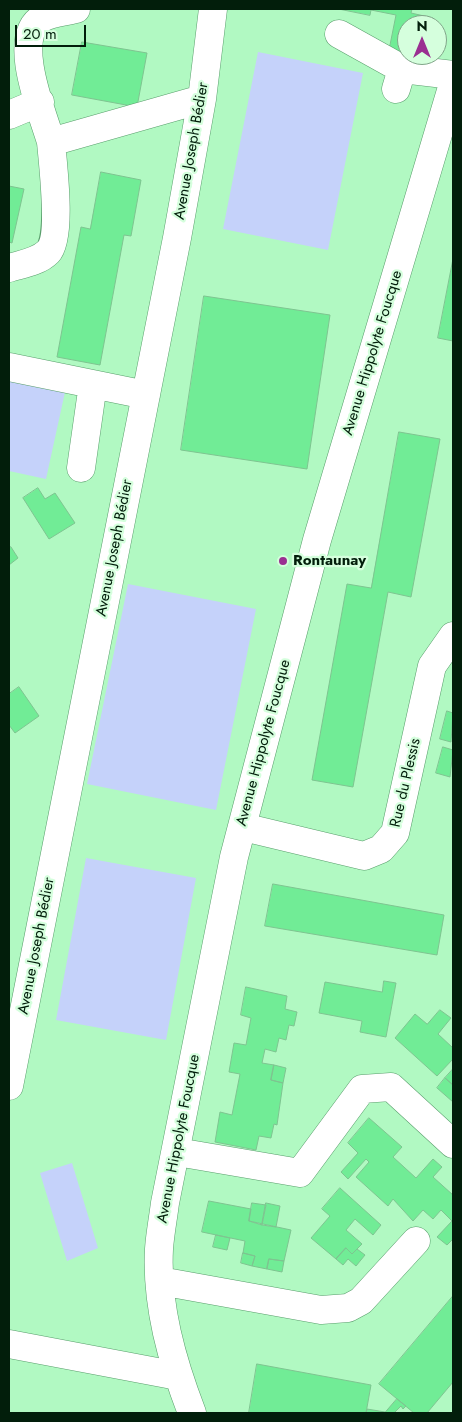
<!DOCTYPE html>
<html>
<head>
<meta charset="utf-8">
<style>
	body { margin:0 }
	#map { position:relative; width:462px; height:1422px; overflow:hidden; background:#b1f9c2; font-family:Jost,sans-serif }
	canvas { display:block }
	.frame { position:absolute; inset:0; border:10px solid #021e0b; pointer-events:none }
	.north { position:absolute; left:397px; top:15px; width:50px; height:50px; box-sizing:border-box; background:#d5ffdd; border:1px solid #81a589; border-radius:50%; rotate:0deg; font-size:14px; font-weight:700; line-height:20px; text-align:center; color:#021e0b }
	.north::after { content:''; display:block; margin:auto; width:18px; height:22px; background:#9a2f91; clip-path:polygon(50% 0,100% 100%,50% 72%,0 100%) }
	.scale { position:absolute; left:15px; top:25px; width:71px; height:22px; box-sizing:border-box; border:2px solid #021e0b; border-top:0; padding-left:6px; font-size:15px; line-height:18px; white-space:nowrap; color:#021e0b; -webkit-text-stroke:4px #d5ffdd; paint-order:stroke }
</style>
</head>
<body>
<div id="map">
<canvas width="462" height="1422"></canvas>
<div class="frame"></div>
<div class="north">N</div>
<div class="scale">20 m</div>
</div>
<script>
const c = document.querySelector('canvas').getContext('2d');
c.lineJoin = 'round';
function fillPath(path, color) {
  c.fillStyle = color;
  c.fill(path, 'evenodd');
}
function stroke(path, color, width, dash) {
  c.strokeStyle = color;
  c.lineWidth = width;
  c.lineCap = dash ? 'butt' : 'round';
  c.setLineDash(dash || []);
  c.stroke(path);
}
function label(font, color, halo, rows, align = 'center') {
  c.font = font + ' Jost,sans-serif';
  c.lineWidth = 4.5;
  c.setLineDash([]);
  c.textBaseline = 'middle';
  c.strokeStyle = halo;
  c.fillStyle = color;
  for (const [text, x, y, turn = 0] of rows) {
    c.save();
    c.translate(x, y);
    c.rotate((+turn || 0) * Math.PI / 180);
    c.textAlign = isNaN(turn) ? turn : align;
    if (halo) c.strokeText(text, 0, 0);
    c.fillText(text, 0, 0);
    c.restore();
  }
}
fillPath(new Path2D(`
	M258,52l105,21 -35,177 -105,-21z
	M9,380l56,12 -19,87 -37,-8z
	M128,584l128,25 -40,201 -129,-26z
	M86,858l110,20 -30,162 -110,-20z
	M72,1163l26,85 -31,13 -27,-88z`), '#c5d2fa');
const building = new Path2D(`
	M339,9h73l-1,4 22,5 -2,7h-24v29l-18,-4 7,-35 -25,-5 -1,5z
	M82,42l65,11 -10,54 -65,-12z
	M101,172l40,8 -10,56 -7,-1 -24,130 -43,-8 24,-130 9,2z
	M9,186l15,3 -12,54 -3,-1z
	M453,259v82l-15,-3z
	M204,296l126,19 -23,154 -126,-19z
	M399,432l41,7 -29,158 -23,-5 -35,195 -41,-7 35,-196 24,4z
	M38,488l7,11 10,-6 20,30 -26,16 -26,-41z
	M11,547l7,11 -9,7v-17z
	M19,687l20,29 -24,17 -6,-8v-31z
	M447,711l6,2 -2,29 -11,-3z
	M443,747l10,3 -3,27 -14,-4z
	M273,884l171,31 -7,40 -172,-29z
	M384,981l12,2 -10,54 -26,-5 2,-11 -43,-8 6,-31 57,10z
	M246,987l41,9 -2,13 12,3 -3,14 -5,-1 -3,15 -7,-2 -3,14 -11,-3 -3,14 12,2 -3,15 12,3 -6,42 -3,-1 -3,14 -12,-2 -3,14 -41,-8 5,-30 12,3 8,-41 -11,-2 5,-29 12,2 5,-27 -10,-3z
	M440,1010l11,8 -13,16 15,14v11l-16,17 -42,-38 20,-24 12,10z
	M274,1065l12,3 -3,15 -12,-3z
	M453,1069v16l-8,-7z
	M445,1078l8,7v17l-16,-14z
	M369,1118l33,29 -9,10 23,21 17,-19 9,8 -9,10 20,18v47l-1,-2 -5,5 -10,-8 15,-16 -11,-11 -8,9 -10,-9 -10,11 -20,-22 -5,7 -32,-29 13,-15 -3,-3 -18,20 -7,-7 17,-19 -10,-10z
	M340,1188l41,37 -8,10 -18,-16 -9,11 16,14 -10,10 -6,-6 -10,11 -25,-21 19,-22 -8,-7z
	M209,1201l42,8 -2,12 42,9 -7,31 -15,-2 -2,10 -15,-3 3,-10 -12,-3 2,-12 -43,-9z
	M252,1203l14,2 -4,20 -13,-4z
	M266,1203l14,3 -4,21 -14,-2z
	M216,1235l14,3 -3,12 -14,-3z
	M346,1248l6,6 5,-5 8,6 -9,11 -8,-7 -5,6 -7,-6z
	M243,1253l12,3 -3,10 -11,-3z
	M269,1259l15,2 -2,11 -15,-3z
	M453,1296v86l-26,31h-13l-35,-29z
	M257,1364l114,21 -5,28h-117z
	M397,1399l9,7 -3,3 -2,-3 -7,7h4h-32l1,-4 18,3z`);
fillPath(building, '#71ec96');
stroke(building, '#7ec490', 1);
const minor = new Path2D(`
	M76,9c-11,3 -25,4 -34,9 -32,19 1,96 9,124l151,-43
	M339,34l63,35
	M396,89l6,-20 51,6
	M9,115l31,-13
	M9,268c13,-4 29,-6 39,-16 14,-14 5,-88 3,-110
	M9,367l137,28
	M81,468l12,-84
	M243,827l121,29 17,-7 14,-16 37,-167 21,-30
	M9,1086l168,-848 25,-139 11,-90
	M177,1152l123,21 62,-84 29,-2 62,57
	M160,1281l161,29 27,-2 13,-7 55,-60
	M9,1344l169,32
	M192,1413c-20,-52 -36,-108 -33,-164 1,-15 4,-30 6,-46l69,-346 83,-317 136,-456`);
stroke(minor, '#599e6c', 29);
stroke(minor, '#fff', 28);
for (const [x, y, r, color] of [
	[283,561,5,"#9a2f91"]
]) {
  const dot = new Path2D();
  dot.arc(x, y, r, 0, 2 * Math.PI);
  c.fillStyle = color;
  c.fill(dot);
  stroke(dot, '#d5ffdd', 2);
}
label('15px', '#021e0b', '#d5ffdd', [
	["Avenue Joseph Bédier",192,151,-80],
	["Avenue Hippolyte Foucque",373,353,-73],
	["Avenue Joseph Bédier",115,548,-79],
	["Avenue Hippolyte Foucque",264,743,-75],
	["Rue du Plessis",406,783,-77],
	["Avenue Joseph Bédier",37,946,-79],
	["Avenue Hippolyte Foucque",179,1139,-79]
]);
label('bold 15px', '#021e0b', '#d5ffdd', [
	["Rontaunay",293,561]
], 'left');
</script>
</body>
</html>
